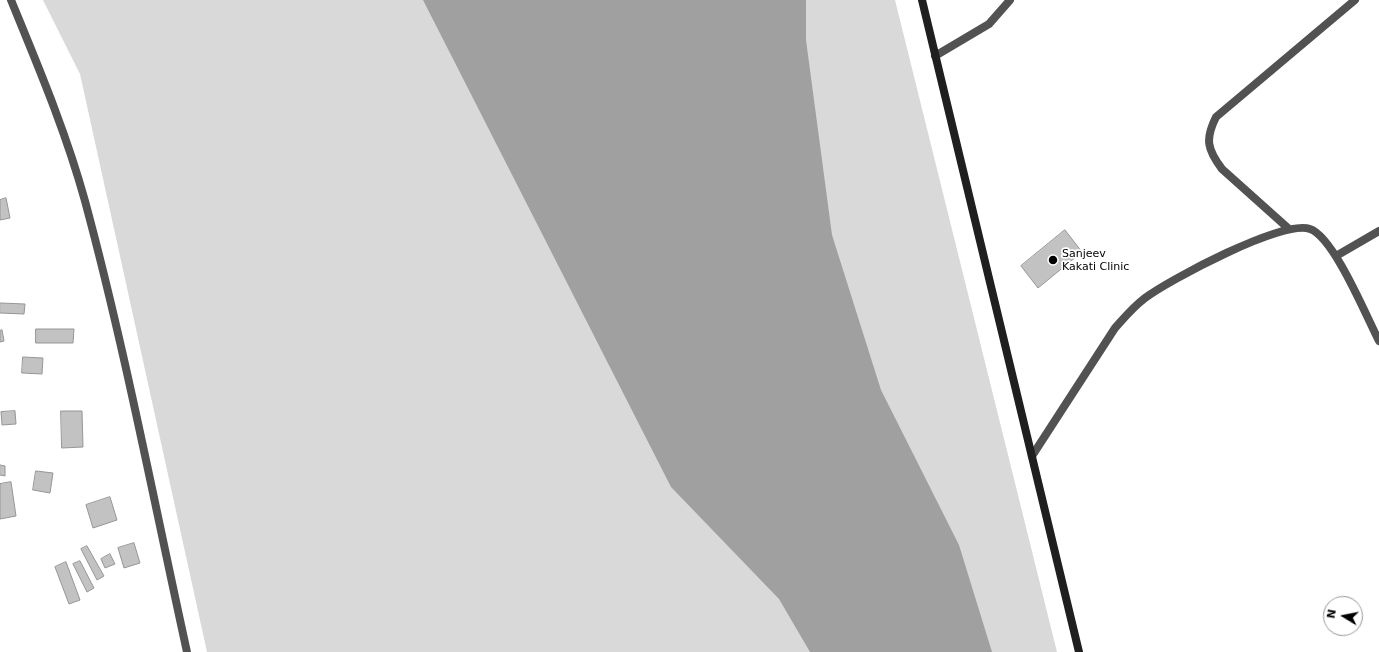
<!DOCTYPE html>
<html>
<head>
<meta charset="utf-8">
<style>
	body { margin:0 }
	#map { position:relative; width:1379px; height:652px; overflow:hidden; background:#fff; font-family:"DejaVu Sans",sans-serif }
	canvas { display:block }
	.north { position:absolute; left:1323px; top:596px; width:40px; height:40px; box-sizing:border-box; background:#fff; border:1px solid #999; border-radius:50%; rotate:280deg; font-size:11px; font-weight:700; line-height:16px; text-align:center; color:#000 }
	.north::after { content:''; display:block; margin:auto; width:14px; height:18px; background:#000; clip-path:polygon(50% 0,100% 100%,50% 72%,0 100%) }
</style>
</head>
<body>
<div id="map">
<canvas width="1379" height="652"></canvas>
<div class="north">N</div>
</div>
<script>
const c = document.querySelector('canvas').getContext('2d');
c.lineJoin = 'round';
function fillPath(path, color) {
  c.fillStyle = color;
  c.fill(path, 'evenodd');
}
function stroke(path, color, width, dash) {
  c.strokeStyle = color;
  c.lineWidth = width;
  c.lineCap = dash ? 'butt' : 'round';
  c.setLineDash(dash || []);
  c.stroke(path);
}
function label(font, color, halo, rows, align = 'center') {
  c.font = font + ' "DejaVu Sans",sans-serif';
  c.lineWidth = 3.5;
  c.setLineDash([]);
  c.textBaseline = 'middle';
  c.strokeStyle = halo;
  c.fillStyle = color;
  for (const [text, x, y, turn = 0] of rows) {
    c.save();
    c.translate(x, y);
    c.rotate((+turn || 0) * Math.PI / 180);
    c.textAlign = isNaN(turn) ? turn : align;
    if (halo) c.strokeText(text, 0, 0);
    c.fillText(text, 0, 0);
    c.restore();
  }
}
fillPath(new Path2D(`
	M43,0h852l162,652h-850l-127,-578z`), '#d9d9d9');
fillPath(new Path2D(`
	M423,0h383v40l26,195 49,155 78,155 33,107h-182l-31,-53 -108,-112z`), '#a0a0a0');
const building = new Path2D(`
	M6,198l4,20 -10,2v-20z
	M1065,230l17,22 -44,36 -17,-22z
	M0,303l25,1 -1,10 -24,-1z
	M36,329h38l-1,14h-37z
	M2,330l2,11 -4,1v-11z
	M23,357l20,1 -1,16 -20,-1z
	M15,411l1,13 -14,1 -1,-13z
	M61,411h21l1,36 -21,1z
	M0,465l5,1v10l-5,-1z
	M36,471l17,2 -3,20 -17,-3z
	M11,482l5,34 -16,3v-35z
	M110,497l7,23 -24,8 -7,-23z
	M134,543l6,20 -16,5 -6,-20z
	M87,546l17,30 -7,4 -16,-31z
	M110,554l5,10 -10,4 -4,-9z
	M80,561l14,27 -7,4 -14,-28z
	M66,562l14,38 -11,4 -14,-37z`);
fillPath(building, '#c2c2c2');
stroke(building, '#969696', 1);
stroke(new Path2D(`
	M935,56l54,-32 21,-24`), '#525252', 8);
stroke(new Path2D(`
	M11,0c27,66 55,132 74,201 40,148 69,301 102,451
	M1289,229l-67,-60c-15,-20 -17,-30 -6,-52l139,-117
	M1336,256l43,-25
	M1032,456l83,-128c9,-10 18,-21 30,-30 24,-18 138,-79 165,-69 24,8 57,89 69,112`), '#525252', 8);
stroke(new Path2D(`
	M922,0l157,652`), '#1f1f1f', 8);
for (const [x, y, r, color] of [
	[1053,260,5,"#000"]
]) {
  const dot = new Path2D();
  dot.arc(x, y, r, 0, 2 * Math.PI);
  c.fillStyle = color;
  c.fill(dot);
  stroke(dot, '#fff', 1.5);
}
label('11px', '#000', '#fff', [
	["Sanjeev",1062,254],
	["Kakati Clinic",1062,267]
], 'left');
</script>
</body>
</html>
